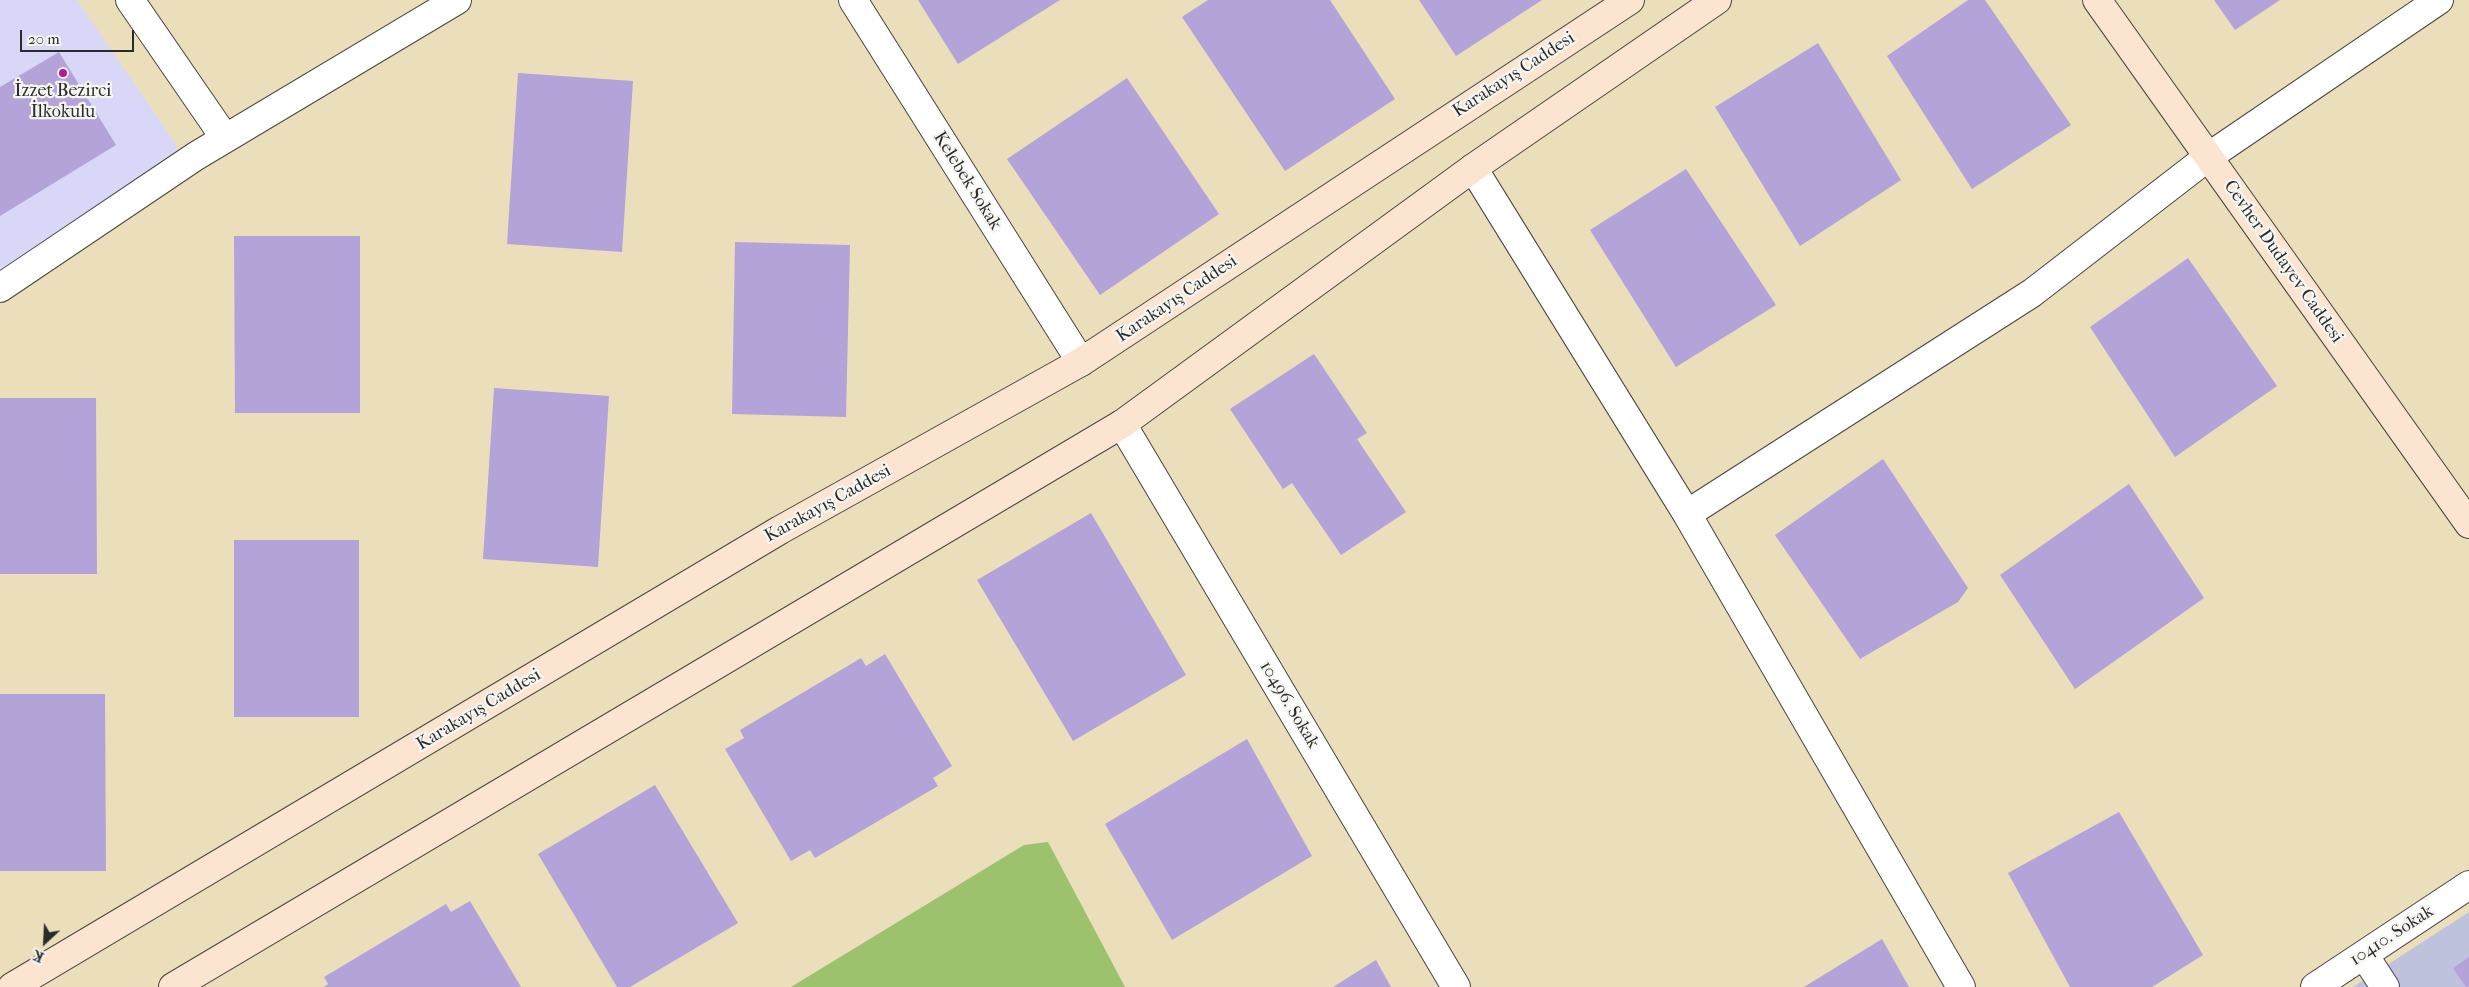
<!DOCTYPE html>
<html>
<head>
<meta charset="utf-8">
<style>
	body { margin:0 }
	#map { position:relative; width:2469px; height:987px; overflow:hidden; background:#ebdebb; font-family:"IM FELL French Canon",serif }
	canvas { display:block }
	.north { position:absolute; left:20px; top:917px; width:50px; height:50px; -webkit-text-stroke:4px #f6f6f2; paint-order:stroke; rotate:205deg; font-size:14px; font-weight:700; line-height:20px; text-align:center; color:#2b2b2b }
	.north::after { content:''; display:block; margin:auto; width:18px; height:22px; background:#2b2b2b; clip-path:polygon(50% 0,100% 100%,50% 72%,0 100%) }
	.scale { position:absolute; left:20px; top:30px; width:114px; height:22px; box-sizing:border-box; border:2px solid #2b2b2b; border-top:0; padding-left:6px; font-size:15px; line-height:18px; white-space:nowrap; color:#2b2b2b; -webkit-text-stroke:4px #f6f6f2; paint-order:stroke }
</style>
</head>
<body>
<div id="map">
<canvas width="2469" height="987"></canvas>
<div class="north">K</div>
<div class="scale">20 m</div>
</div>
<script>
const c = document.querySelector('canvas').getContext('2d');
c.lineJoin = 'round';
function fillPath(path, color) {
  c.fillStyle = color;
  c.fill(path, 'evenodd');
}
function stroke(path, color, width, dash) {
  c.strokeStyle = color;
  c.lineWidth = width;
  c.lineCap = dash ? 'butt' : 'round';
  c.setLineDash(dash || []);
  c.stroke(path);
}
function label(font, color, halo, rows, align = 'center') {
  c.font = font + ' "IM FELL French Canon",serif';
  c.lineWidth = 4.5;
  c.setLineDash([]);
  c.textBaseline = 'middle';
  c.strokeStyle = halo;
  c.fillStyle = color;
  for (const [text, x, y, turn = 0] of rows) {
    c.save();
    c.translate(x, y);
    c.rotate((+turn || 0) * Math.PI / 180);
    c.textAlign = isNaN(turn) ? turn : align;
    if (halo) c.strokeText(text, 0, 0);
    c.fillText(text, 0, 0);
    c.restore();
  }
}
fillPath(new Path2D(`
	M0,0h77l100,146 -4,22 -173,105z`), '#d8d7f8');
fillPath(new Path2D(`
	M2469,912v75h-116z`), '#bfc2dd');
fillPath(new Path2D(`
	M1048,842l77,145h-334l233,-142z`), '#9cc26d');
fillPath(new Path2D(`
	M918,0h142l-102,64z
	M1208,0h122l65,99 -110,72 -103,-154z
	M1419,0h123l-86,56z
	M1968,0h17l86,125 -99,64 -85,-133z
	M2214,0h66l-45,30z
	M1818,43l83,137 -101,66 -85,-139z
	M59,52l57,93 -116,71v-129z
	M518,73l115,8 -11,171 -115,-8z
	M1127,78l92,136 -119,81 -93,-136z
	M1686,169l90,136 -100,62 -86,-137z
	M234,236h126v177h-125z
	M735,242l115,3 -4,172 -114,-3z
	M2188,258l89,128 -102,71 -85,-130z
	M1314,354l53,79 -10,6 49,73 -65,43 -49,-72 -9,6 -53,-80z
	M494,388l115,8 -11,171 -115,-8z
	M0,398h96l1,176h-97z
	M1883,459l85,129 -10,14 -98,57 -85,-124z
	M2129,484l75,114 -129,91 -75,-114z
	M1091,513l95,162 -113,66 -96,-161z
	M234,540h125v177h-125z
	M885,654l67,112 -19,12 5,8 -123,72 -5,-8 -19,11 -66,-112 19,-11 -4,-8 121,-72 5,8z
	M0,694h105l1,177h-106z
	M1247,739l65,117 -140,84 -67,-116z
	M655,785l83,138 -108,64h-13l-79,-133z
	M2119,812l84,143 -51,32h-82l-62,-114z
	M470,901l51,86h-197l4,-3 -4,-7 122,-73 5,8z
	M1882,939l27,48h-105z
	M2469,957v30h-3l-13,-19z
	M1376,960l15,27h-58z`), '#b4a3d8');
const street = new Path2D(`
	M130,0l95,138
	M853,0l228,362
	M1473,168l214,346 274,473
	M0,288l196,-132 261,-156
	M1122,424l334,563
	M1687,514l345,-221 176,-136 231,-157
	M2364,955l21,32
	M2315,987l154,-102`);
const secondary = new Path2D(`
	M2097,0l372,524
	M12,987l768,-457 301,-168 549,-362
	M173,987l949,-563 351,-256 244,-168`);
stroke(street, '#484641', 30);
stroke(secondary, '#484641', 30);
stroke(street, '#fff', 28);
stroke(secondary, '#fce5d0', 28);
for (const [x, y, r, color] of [
	[63,73,5,"#b5179e"]
]) {
  const dot = new Path2D();
  dot.arc(x, y, r, 0, 2 * Math.PI);
  c.fillStyle = color;
  c.fill(dot);
  stroke(dot, '#f6f6f2', 2);
}
label('18px', '#2b2b2b', '#f6f6f2', [
	["Karakayış Caddesi",1514,75,-33],
	["Kelebek Sokak",967,181,58],
	["Cevher Dudayev Caddesi",2283,262,55],
	["Karakayış Caddesi",1177,299,-34],
	["Karakayış Caddesi",828,504,-29],
	["10496. Sokak",1289,705,59],
	["Karakayış Caddesi",479,710,-31],
	["10410. Sokak",2392,936,-33]
]);
label('18px', '#2b2b2b', '#f6f6f2', [
	["İzzet Bezirci",63,92],
	["İlkokulu",63,113]
]);
</script>
</body>
</html>
